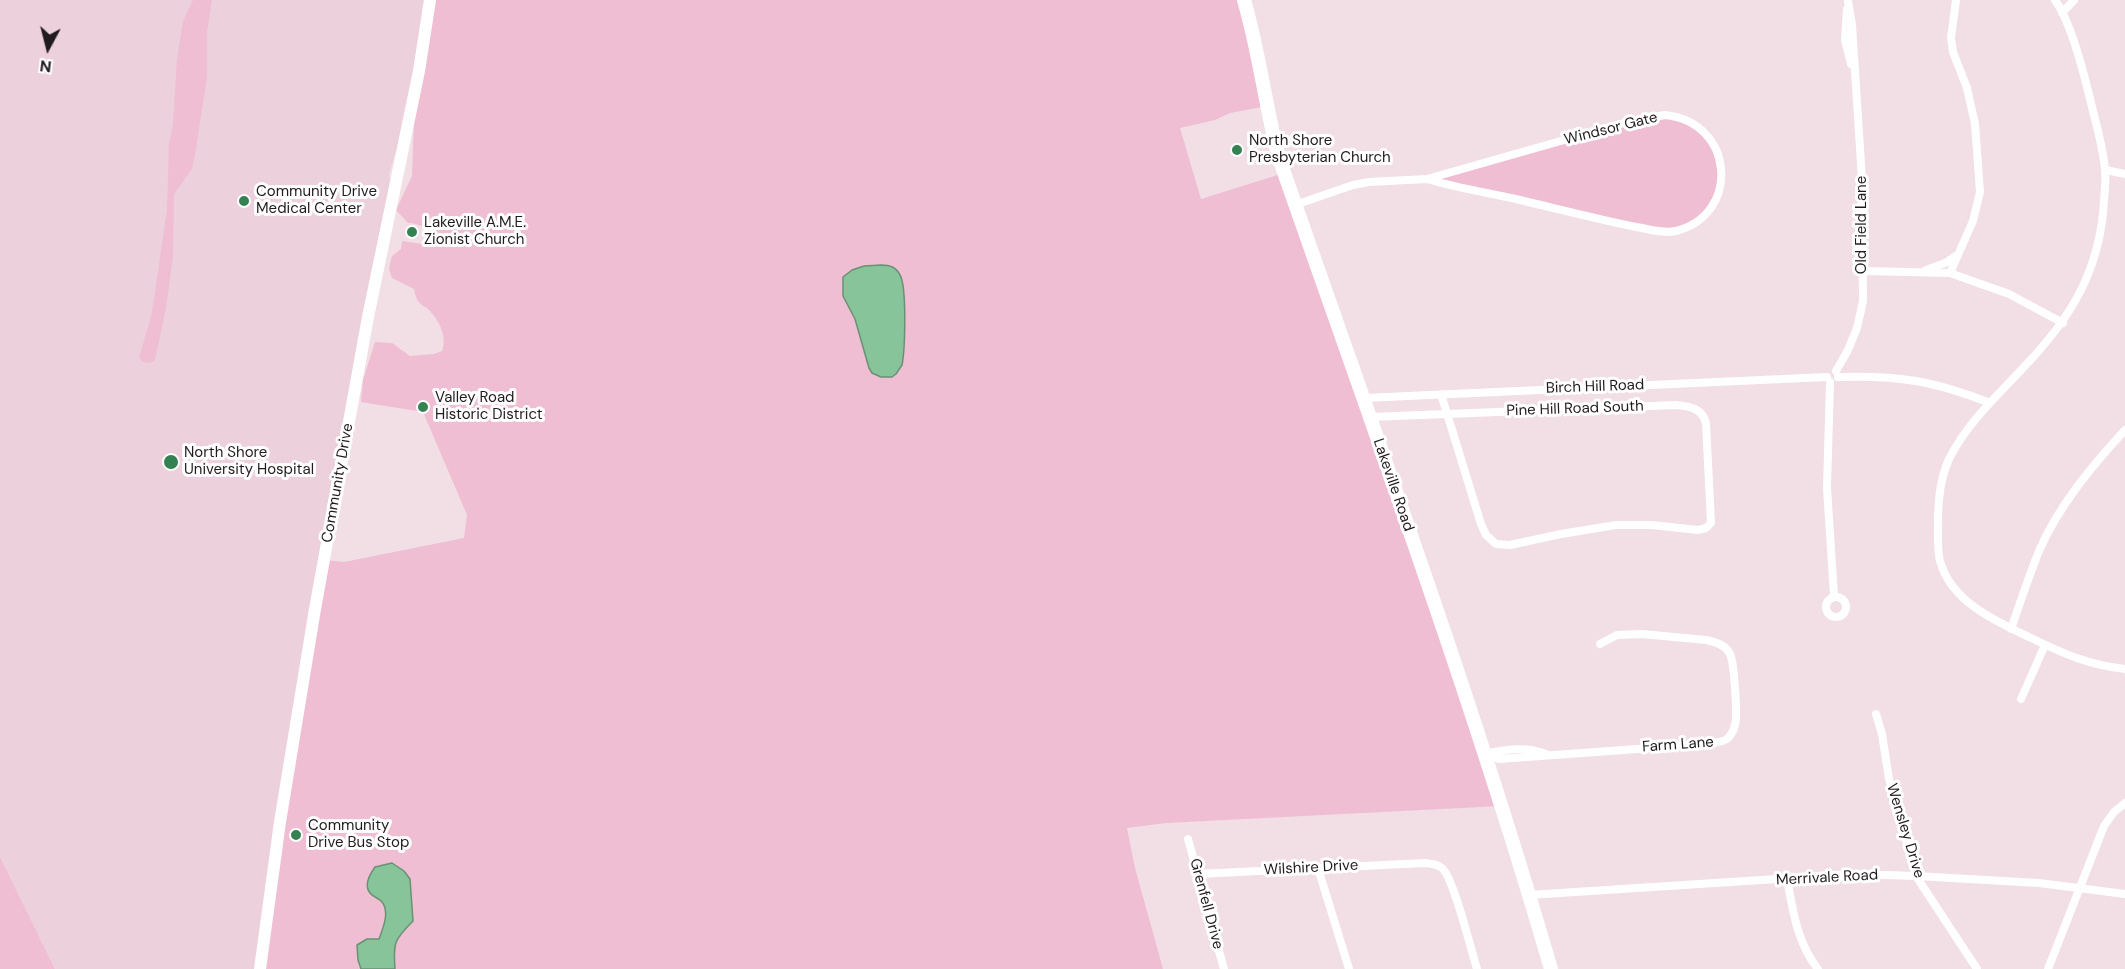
<!DOCTYPE html>
<html>
<head>
<meta charset="utf-8">
<style>
	body { margin:0 }
	#map { position:relative; width:2125px; height:969px; overflow:hidden; background:#f2dee5; font-family:"DM Sans",sans-serif }
	canvas { display:block }
	.north { position:absolute; left:18px; top:18px; width:60px; height:60px; -webkit-text-stroke:4px #fff; paint-order:stroke; rotate:187deg; font-size:16px; font-weight:700; line-height:24px; text-align:center; color:#221b1e }
	.north::after { content:''; display:block; margin:auto; width:21px; height:27px; background:#221b1e; clip-path:polygon(50% 0,100% 100%,50% 72%,0 100%) }
</style>
</head>
<body>
<div id="map">
<canvas width="2125" height="969"></canvas>
<div class="north">N</div>
</div>
<script>
const c = document.querySelector('canvas').getContext('2d');
c.lineJoin = 'round';
function fillPath(path, color) {
  c.fillStyle = color;
  c.fill(path, 'evenodd');
}
function stroke(path, color, width, dash) {
  c.strokeStyle = color;
  c.lineWidth = width;
  c.lineCap = dash ? 'butt' : 'round';
  c.setLineDash(dash || []);
  c.stroke(path);
}
function label(font, color, halo, rows, align = 'center') {
  c.font = font + ' "DM Sans",sans-serif';
  c.lineWidth = 6;
  c.setLineDash([]);
  c.textBaseline = 'middle';
  c.strokeStyle = halo;
  c.fillStyle = color;
  for (const [text, x, y, turn = 0] of rows) {
    c.save();
    c.translate(x, y);
    c.rotate((+turn || 0) * Math.PI / 180);
    c.textAlign = isNaN(turn) ? turn : align;
    if (halo) c.strokeText(text, 0, 0);
    c.fillText(text, 0, 0);
    c.restore();
  }
}
fillPath(new Path2D(`
	M0,0h430l-15,92 -26,82 4,19 -46,220 -85,556h-207l-55,-112z`), '#ecd0db');
fillPath(new Path2D(`
	M193,0h19l-5,32v45l-11,72 -4,20 -18,25 -1,63 -7,51 -11,52 -6,3 -6,-1 -4,-4 13,-45 15,-104 2,-66 4,-18 4,-66 6,-38z
	M430,0h814l23,106 -37,7 -15,7 -35,8 21,71 83,-26 217,633 -335,17 -39,5 8,40 28,101h-901l62,-409 20,2 120,-24 3,-23 -44,-103 -62,-10 2,-22 12,-38 17,1 18,13 24,-2 8,-3c6,-14 -4,-33 -15,-43 -3,-2 -6,-3 -8,-6 -3,-3 -4,-9 -5,-13l-22,-11 -3,-9 3,-13 9,-7 1,-8 34,5c-7,-13 -12,-23 -28,-23l-12,-13 16,-34 3,-84z
	M1674,116l34,21 14,38 -16,38 -33,19 -246,-53 204,-58z
	M0,857l55,112h-55z`), '#f0bed2');
const water = new Path2D(`
	M881,265c9,0 15,2 19,10 7,12 5,75 2,90l-6,9 -4,3h-11l-9,-4 -3,-5 -14,-49 -12,-23v-19l9,-7 12,-4z
	M392,863l12,8 6,8 3,42c-19,19 -20,22 -18,48h-34l-3,-9 -1,-15 10,-6h12c4,-11 11,-27 3,-37 -3,-4 -9,-5 -12,-9 -7,-8 0,-19 5,-26z`);
fillPath(water, '#88c49a');
stroke(water, '#699175', 1.5);
stroke(new Path2D(`
	M2055,0c17,23 31,82 38,111 5,19 10,38 12,58 1,10 0,21 -1,32 -4,70 -33,117 -81,167 -26,28 -56,55 -74,91 -9,20 -11,41 -11,62 0,13 -1,28 2,40 11,41 57,61 91,77 33,16 58,27 94,31
	M1847,9l-2,31 6,24
	M2062,13l12,-13
	M1665,115c70,7 76,100 11,116 -13,3 -27,-2 -40,-4 -39,-8 -78,-18 -116,-27 -31,-7 -63,-12 -93,-21l204,-58z
	M2106,170l19,4
	M1295,205l58,-20 16,-3 58,-3
	M1926,270l19,-7 12,-8
	M1862,271l88,2 59,21 54,29
	M1950,273l23,-52 7,-29 -5,-68 -8,-36 -14,-36 -2,-14 5,-38
	M1836,371l12,-21 9,-22 6,-27 -1,-122 -10,-154 -4,-24
	M1838,377c61,-2 96,4 152,26
	M1830,382l-3,106 7,108
	M1364,398l463,-21
	M1370,417c102,-4 204,-8 306,-12 13,1 26,3 30,18l5,100 -5,5 -8,2 -46,-5h-36l-55,9 -51,11 -14,-1 -10,-9 -5,-11 -40,-130
	M1826 607a10 10 0 1 1 20 0a10 10 0 1 1-20 0Z
	M2011,629c9,-26 18,-53 28,-78 20,-46 53,-85 86,-121
	M2021,699l24,-54
	M1876,714l6,20 7,45 27,97 61,93
	M1546,754c-18,-8 -41,-5 -61,0l14,5 207,-15c7,-1 17,-1 22,-6 3,-3 6,-9 7,-13 3,-9 -1,-63 -5,-71 -4,-9 -14,-12 -24,-14l-64,-6 -25,1 -17,9
	M1188,839l36,130
	M1318,868l31,101
	M1197,874l228,-11c7,1 13,1 18,6 11,11 28,81 34,100
	M1787,879c6,32 10,64 31,90
	M1529,895l325,-21 62,2 123,7 86,11
	M2048,969l56,-143 10,-14 11,-9`), '#fff', 8);
stroke(new Path2D(`
	M260,969l20,-147 35,-213 53,-292 51,-246 11,-71`), '#fff', 12);
stroke(new Path2D(`
	M1244,0c15,51 21,103 34,155 94,270 193,539 273,814`), '#fff', 14);
for (const [x, y, r, color] of [
	[1237,150,6,"#348252"],
	[244,201,6,"#348252"],
	[412,232,6,"#348252"],
	[423,407,6,"#348252"],
	[171,462,8,"#348252"],
	[296,835,6,"#348252"]
]) {
  const dot = new Path2D();
  dot.arc(x, y, r, 0, 2 * Math.PI);
  c.fillStyle = color;
  c.fill(dot);
  stroke(dot, '#fff', 2);
}
label('15px', '#221b1e', '#fff', [
	["Windsor Gate",1611,129,-14],
	["Old Field Lane",1862,225,-90],
	["Birch Hill Road",1595,387,-2],
	["Pine Hill Road South",1575,409,-2],
	["Community Drive",338,483,-80],
	["Lakeville Road",1393,485,71],
	["Farm Lane",1678,745,-4],
	["Wensley Drive",1905,831,73],
	["Wilshire Drive",1311,868,-3],
	["Merrivale Road",1827,878,-3],
	["Grenfell Drive",1206,904,75]
]);
label('15px', '#221b1e', '#fff', [
	["North Shore",1249,141],
	["Presbyterian Church",1249,158],
	["Community Drive",256,192],
	["Medical Center",256,209],
	["Lakeville A.M.E.",424,223],
	["Zionist Church",424,240],
	["Valley Road",435,398],
	["Historic District",435,415],
	["North Shore",184,453],
	["University Hospital",184,470],
	["Community",308,826],
	["Drive Bus Stop",308,843]
], 'left');
</script>
</body>
</html>
